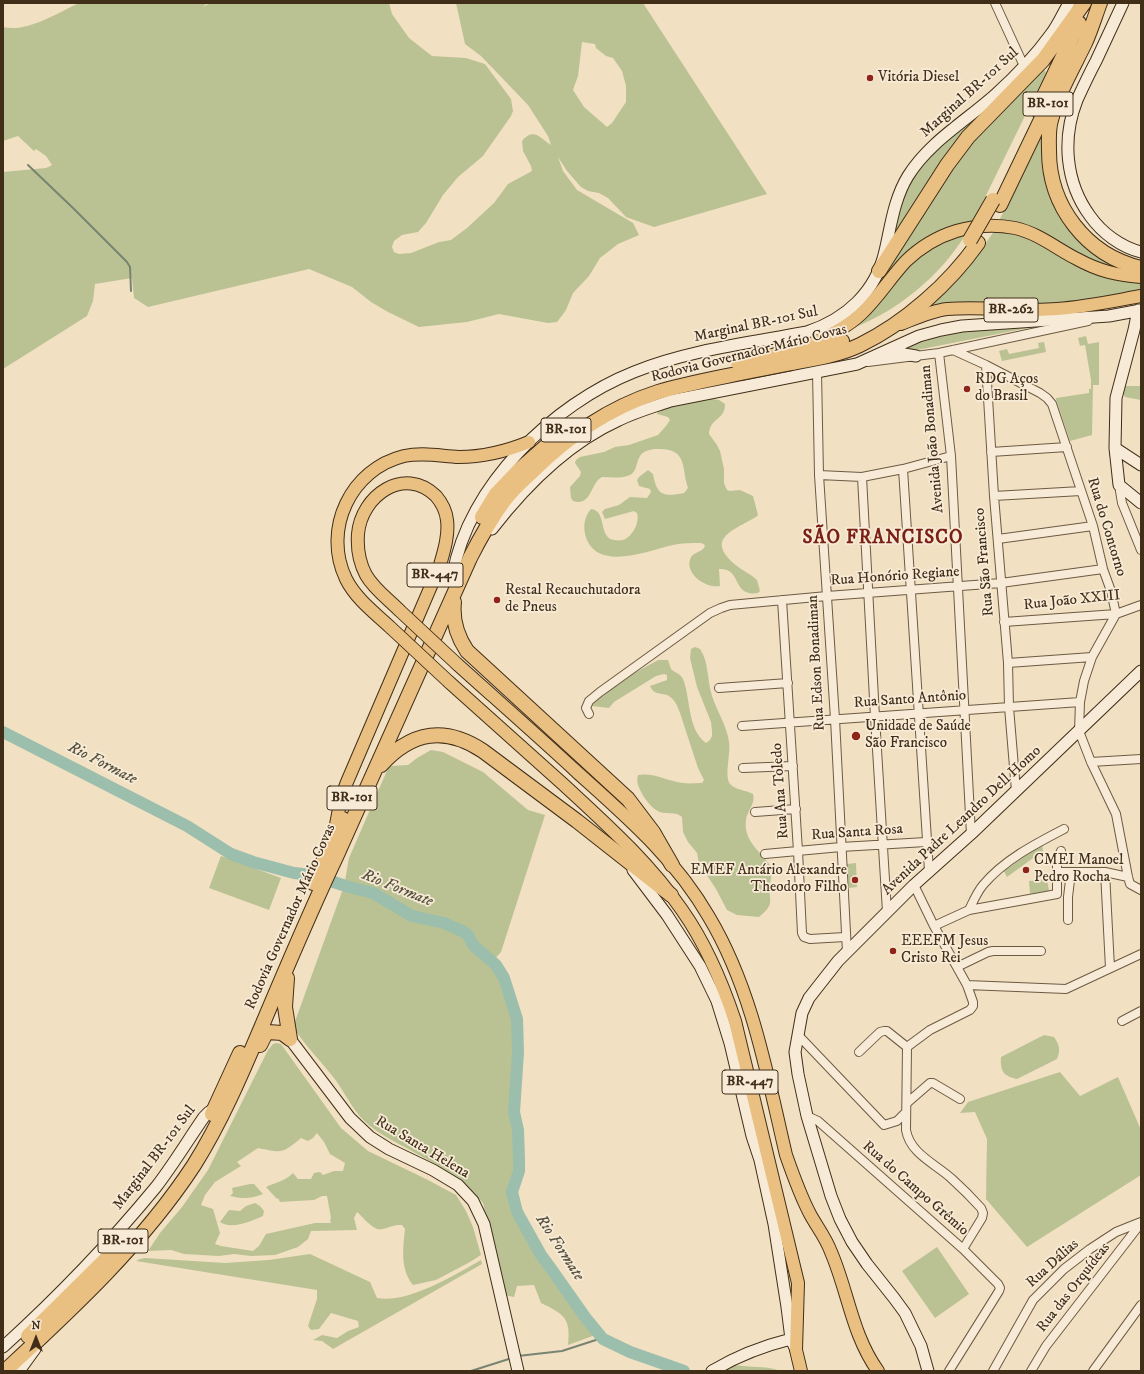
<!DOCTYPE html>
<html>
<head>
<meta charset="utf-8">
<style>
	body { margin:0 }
	#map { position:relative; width:1144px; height:1374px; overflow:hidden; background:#f2e0c2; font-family:"IM FELL DW Pica",serif }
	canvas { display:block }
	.frame { position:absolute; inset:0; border:4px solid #412e19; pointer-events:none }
	.north { position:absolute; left:16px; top:1318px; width:40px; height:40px; -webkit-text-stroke:3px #f7ebd7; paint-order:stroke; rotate:0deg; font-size:11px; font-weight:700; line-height:16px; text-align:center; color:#412e19 }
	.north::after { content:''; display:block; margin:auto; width:14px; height:18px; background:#412e19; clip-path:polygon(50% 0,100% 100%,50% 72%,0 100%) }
</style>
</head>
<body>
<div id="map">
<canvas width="1144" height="1374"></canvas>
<div class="frame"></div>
<div class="north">N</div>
</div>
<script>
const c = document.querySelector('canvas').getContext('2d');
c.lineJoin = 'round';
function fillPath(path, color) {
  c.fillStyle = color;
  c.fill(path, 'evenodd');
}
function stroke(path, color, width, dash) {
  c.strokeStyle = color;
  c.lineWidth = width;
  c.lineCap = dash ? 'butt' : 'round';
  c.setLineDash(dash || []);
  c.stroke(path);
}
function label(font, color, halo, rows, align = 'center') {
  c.font = font + ' "IM FELL DW Pica",serif';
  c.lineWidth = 3.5;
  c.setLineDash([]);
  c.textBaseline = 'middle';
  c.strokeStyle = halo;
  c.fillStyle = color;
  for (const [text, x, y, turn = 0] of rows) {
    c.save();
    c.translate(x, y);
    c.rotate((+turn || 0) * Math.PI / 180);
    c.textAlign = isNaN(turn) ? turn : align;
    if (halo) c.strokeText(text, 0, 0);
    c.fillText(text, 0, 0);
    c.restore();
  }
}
fillPath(new Path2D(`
	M79,3h128l-4,4 7,-4h179l3,11 17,24 23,18 34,2 19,6 26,35 2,12 -2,5 -28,40 -25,21 -15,18 -17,28 -8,9 -16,3 -8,6 -2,6 2,5 5,2 12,-1 28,-11 12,-2 16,-12 27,-25 14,-19 24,-13 -1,-5 -8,-15 -1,-10c12,-14 18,-3 29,4l-3,-9 -20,-31 -47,-49 -16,-12 -9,-41h187l124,191 -113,33 -28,-10 -18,-19 -9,-5 -11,-2 -7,-4 -14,-16 -9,-14 5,14 14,19 56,33 6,12 -21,9 -18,14 -11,18 -16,17 -7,17 -9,12 -9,1 -49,-9 -32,8 -48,5 -31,-15 -17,-10 -19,-15 -43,-18 -161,38 -14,-9 -2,-20 -37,6 -2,17 -6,15 -84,53v-197l43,-4 6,-3 -6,-9 -10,-7 -2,2 -16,-15 -15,5v-114c23,6 55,-14 76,-24zM582,42l13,2 1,4 10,8 7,2 9,13 4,15v16l-14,21 -5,4 -23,-20 -11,-17 5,-14z
	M1042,70h2l2,2 -1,3 -72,147 -18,4 -91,78 107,-164z
	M1018,81l-125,157 5,-30 13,-30 28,-32z
	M1041,134l2,26 14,50 8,13 10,13 57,37 -11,-1 -122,-51z
	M995,230c6,1 14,0 21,3 22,6 40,22 60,32 21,11 42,15 65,18v8l-84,14h-110l-19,2 42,-42z
	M966,234c-26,42 -67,76 -113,94l20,-19 18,-25 29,-29 22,-14z
	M1048,324l-131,26 -21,-1c47,-21 101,-21 152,-25z
	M1086,336l2,8 11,-2v43h-6l-1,50 -22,6 -14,-41v-2l33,-5v-4h2v-9l-6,-35 -5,1 -2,-8z
	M1044,342l2,10 -44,9 -3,-10 8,-2 2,5 30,-6 -1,-5z
	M1126,386h15v14l-16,-3 -5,-9z
	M707,398l12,2 6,4c0,17 -15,13 -16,30l8,11 3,6 4,18v14l3,7 3,1 10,-1 13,6 5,19 -2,2c-24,14 -52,22 -19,49 6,5 14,8 20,14l3,11 -2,2c-27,4 -15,-25 -39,-24l1,17c-14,3 -37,-13 -29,-29 2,-4 10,-5 13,-9l1,-3 -4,-2c-9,0 -19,0 -28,2 -24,5 -78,29 -88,-11 -2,-10 0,-18 6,-25 15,2 8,22 19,30 3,1 9,2 13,1 9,-3 17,-17 14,-27l-3,-2 -29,8 -3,-7 3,-3 14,-4 11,-8 17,1 4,-6 -1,-3 -11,-3 -2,-6 2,-3 9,-7 5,4c4,22 11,23 31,19l4,-5c-7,-22 0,-40 -32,-39 -5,0 -13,2 -16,7 -4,6 -3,16 -10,19 -9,4 -19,2 -28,2 -12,6 -10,30 -29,24l-2,-3 -1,-11 10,-11 1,-4 -6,-9 1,-3 4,-3 24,-5 11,-5 14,-2 29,-10 8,-9 4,-6 -2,-3 -11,-3 1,-4 7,-3z
	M695,647l5,2c9,13 7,31 12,47 5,15 15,30 17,46 2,11 -5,34 1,42 5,6 16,6 23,10 3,10 -6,16 -7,26 -3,22 16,32 26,48 0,6 -1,10 -2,16 -2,18 6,19 -11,33l-22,-2 -10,-5 -11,-21 -17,-26 -2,-10 -9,-11 -5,-10 -1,-15c-7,-6 -14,-2 -22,-5 -9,-3 -19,-18 -22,-27 -1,-3 -1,-7 0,-10 15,-3 30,6 45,8 6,1 13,0 19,0l2,-3 -6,-12 -18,-55c-2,-6 -5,-13 -11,-17 -7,-4 -15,0 -19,-10l17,-6v-5l-3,-1 -8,2 -42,26 -5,6 -17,-2 -2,-4 32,-22 36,-20h10c1,2 2,7 3,9 4,4 9,4 12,10 8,20 4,50 23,64l4,-3 2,-4v-5l-1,-9 -14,-35 -7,-29 1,-9z
	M431,750l12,2 40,20 45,38 17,5 -44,137 -9,10 12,16 14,46v28l-4,60 4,18 1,41 -7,18v8l5,15 23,42 12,16 33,47 13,17 -30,11c3,-27 -4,-31 -27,-42l-7,-18 -17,1 -3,11 -10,-2 -21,-92c-15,-17 -35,-32 -55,-43 -18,-11 -42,-21 -58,-34 -15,-12 -23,-29 -33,-44 -14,-19 -31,-35 -44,-55l51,-141 5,-28 40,-92 19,-1 9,-7z
	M1042,844l2,13 -4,-4 -33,24 -3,-6z
	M221,856l60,22 -12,32 -60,-22z
	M856,863l1,24 -8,1 -2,-24z
	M1047,879l2,12 -19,3 -1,-13z
	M1044,1035l10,2c5,7 7,13 3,22l-40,20c-13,-3 -17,-7 -16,-22z
	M276,1043l5,1 60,84 27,23 58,28 30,16 10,16 7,16 8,28 -11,7 -34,18 -23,5c-13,-16 -10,-37 -8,-56l-3,-4c-9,0 -11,2 -19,4 -9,3 -19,-11 -26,-17l-3,6 3,12 -46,1 -3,8 -10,8 -23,8 -24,1 -17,-2 -15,2 -35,-2 -13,-4 -23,1 12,-18 22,-26 26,-37 60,-120 5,-6zM317,1133l7,9 6,12 15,9 -2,8h-9l-11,4 -3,-3 -6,1 -3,6h-13l-5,-6c-9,9 -17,9 -27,14l11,12 1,-1 2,4 34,-2 8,-4h5l4,22 -1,2 1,3h-16l-49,11 -7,12 -6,5 -32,-5 -6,-2 5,-11 -7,-24 -12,-4 4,-10 10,-13 26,-16 -4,-4 21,-14c24,5 24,6 43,-10l7,3 5,-3z
	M1060,1072l20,24 38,-19 23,53v45l-114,72 -41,-48 1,-60 -12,-27 -15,1 8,-11z
	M250,1184h4l9,10c-11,5 -22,5 -33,2l3,-3 -1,-5z
	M255,1203l5,3 4,5 -1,5c-12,5 -31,14 -43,6l9,-12 11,1 6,-5z
	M937,1247l32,47 -34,24 -33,-47z
	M310,1254l60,28 7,16c30,6 78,-23 104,-38l1,4 -149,85 -11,-8 -9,-1 9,-5 15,3 11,-7 11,-4 -1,-6 -27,-8 -12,16 -8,1 -3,-4 9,-27v-9l-181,-29 4,-2 5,-1 80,5 44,-3z
	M735,1365c15,3 30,0 46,6h-63z`), '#bac294');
stroke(new Path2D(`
	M28,165l45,43 54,54 3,5 1,24
	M518,1356l44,-5 40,-13
	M471,1371l41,-13`), '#788471', 2);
stroke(new Path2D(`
	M3,732l184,94 44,28 22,8 41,11 18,2 37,12 24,6 39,23 32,7 18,8 6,4 5,10 23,20 8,13 13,41 1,33 -4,60 4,18 1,30v11l-7,21 5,20 24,43 11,15 33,47 18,22 27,13 54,19`), '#9cbeac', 12);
const street = new Path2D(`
	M995,3l29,63
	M953,350l33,15 8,131 14,167 1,44 7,84
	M939,353l12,103 20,378
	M868,362l71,-9 149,-32
	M986,365l54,28 7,5 5,6 41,122 10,43 8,22 5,23 -24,43 -8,24 -4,21 -1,29 12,31 25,52 12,63 2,7 11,6
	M817,372l2,103 16,244 12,233
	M991,452l76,-5
	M903,469l26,402
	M819,475l43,2 41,-8 48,-13
	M862,477l13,240 12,195
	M1119,485l3,18 19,47
	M994,496l87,-5
	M998,539l95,-13
	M782,600l16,251 4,82 2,4 6,2 35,-2
	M1004,622l112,-8 25,-9
	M1008,663l84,-6
	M719,688l69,-5
	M589,714l-3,-6 3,-7 11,-9 110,-79 11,-5 9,-3 97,-9 174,-13 102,-14
	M742,726l338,-24
	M1091,762l50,-3
	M743,768l50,-2
	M755,812l41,-3
	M765,854l76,-7 85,-5
	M1057,872h48l23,5
	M1105,872l5,96
	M914,885l20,41 33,59 6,17v4l-3,4 -40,20 -23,17 -1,83c4,24 30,34 46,49 10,9 20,19 29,29l2,5 -1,5 -19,31
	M969,910c4,-8 8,-18 14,-25 21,-25 52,-41 81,-56
	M1068,920v-23l3,-25
	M934,926l35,-16 88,-16v-33l4,-10
	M957,967l31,-15 5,-1h48
	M967,985l99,4 75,-35
	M1122,1021l19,-10
	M798,1035l86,90 13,-4 9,-9
	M859,1052l21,-20 4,-1h3l20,16
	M907,1103l23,-20h3l27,16
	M807,1116l11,5 145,128 35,35 2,4 -1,3 -50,80
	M993,1371l40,-71 31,-31 26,-20 26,-17 25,-10
	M1031,1371l15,-25 95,-123
	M1093,1371l48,-66`);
const secondary = new Path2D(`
	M1123,3c-9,19 -18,39 -27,58 -7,13 -13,26 -19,39 -15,38 -12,82 13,116 12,17 31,31 51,36
	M1138,310l-4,20 -18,68 -1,50 4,37 22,18
	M886,351l30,5
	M1115,448l26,17
	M492,529c34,-44 76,-86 127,-109 16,-8 34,-13 51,-19l187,-37 62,-28 22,-6 21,-4 147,-10 32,-6
	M453,574c15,-88 100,-170 181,-202 55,-22 115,-29 173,-40 39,-13 69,-40 78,-81 6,-26 9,-52 23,-75 21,-34 58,-55 88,-82 20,-18 39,-38 55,-60 7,-9 12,-21 18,-31
	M633,870l34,45 33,51 17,35 13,42 22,93 8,24 14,64 13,83 4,32 5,11
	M290,1039l60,79 20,19 19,12 44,21 25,15 15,16 11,23 34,147
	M3,1347c54,-49 106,-103 153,-160 17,-22 32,-47 48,-70l5,-5 6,-3
	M19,1371l16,-22
	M712,1371c25,-15 51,-25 79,-32
	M928,1371l-7,-25 -16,-33 -11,-15 -27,-34 -15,-22 -12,-23 -9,-23 -24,-80 -9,-42 -3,-22 7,-39 7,-15 29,-37 76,-76 57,-51 170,-163`);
const primary = new Path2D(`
	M901,324c15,-6 30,-13 46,-15 37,-3 74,3 110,0 28,-2 56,-8 84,-13
	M806,347c19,-10 39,-18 55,-33 17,-16 29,-36 45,-53 29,-28 69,-41 109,-33 23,5 42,21 62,31 22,12 39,16 64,18
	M391,628c-16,-15 -35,-29 -45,-49 -24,-50 5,-110 58,-123 19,-4 36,0 55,1 24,0 48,-6 70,-15
	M457,664c40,36 81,72 121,109 49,44 97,85 131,144 43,72 58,157 77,238 7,20 14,40 24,59 7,13 16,24 21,38 17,39 21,83 47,119
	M449,682c38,34 77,69 115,103 42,39 85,77 118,125 24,34 40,72 53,111l63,262 -2,67 5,21
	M335,830l6,-32 6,-16 93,-217c4,-14 9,-30 7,-45 -1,-9 -5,-17 -11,-24 -32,-31 -75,0 -78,38 -1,14 1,28 8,41 8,14 22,24 33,35`);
const highway = new Path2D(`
	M1100,3c-5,13 -9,27 -15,40 -12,25 -27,50 -34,77 -3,10 -2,21 -2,31 0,55 37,104 92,117
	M1037,110l42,-87
	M1000,205l49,-102
	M879,271l68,-106 21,-28 75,-77 41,-57
	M790,352l36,-6 16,-5
	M792,363c23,-4 47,-8 68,-18 45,-22 89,-61 118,-102
	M482,517l14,-23 23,-24 34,-30
	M454,602c-2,18 3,34 13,49l161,148 25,33 19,33
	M381,765c31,-34 64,-39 102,-14l94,70 94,74
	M313,883l30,-64
	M287,978l-2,29 5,32
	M260,1045l5,-10 3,-3 14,1 8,6
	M212,1114l28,-61
	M28,1336l86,-85
	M5,1371c68,-63 138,-128 189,-206 27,-43 47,-90 67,-137 24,-57 48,-114 75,-171l134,-299c10,-20 21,-39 34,-57 8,-11 18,-20 28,-29 37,-36 76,-64 126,-80 27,-8 55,-13 83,-19`);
stroke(street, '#6d5a43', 10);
stroke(secondary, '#412e19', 13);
stroke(primary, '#412e19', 14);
stroke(highway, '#412e19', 16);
stroke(street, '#f7ebd7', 8);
stroke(secondary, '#f7ebd7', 11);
stroke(primary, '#e9c081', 12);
stroke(highway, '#e9c081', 14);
const primaryBridge = new Path2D(`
	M399,610l58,54
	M391,628l58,54`);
const highwayBridge = new Path2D(`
	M970,240l23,-40
	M738,363l52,-11
	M741,373l51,-10`);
stroke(primaryBridge, '#412e19', 14, []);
stroke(highwayBridge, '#412e19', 16, []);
stroke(primaryBridge, '#e9c081', 12);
stroke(highwayBridge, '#e9c081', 14);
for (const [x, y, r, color] of [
	[870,78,4,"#8f2418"],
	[967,389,4,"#8f2418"],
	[497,600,4,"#8f2418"],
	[856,736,5,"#8f2418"],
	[1026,870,4,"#8f2418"],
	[855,880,4,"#8f2418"],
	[893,951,4,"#8f2418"]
]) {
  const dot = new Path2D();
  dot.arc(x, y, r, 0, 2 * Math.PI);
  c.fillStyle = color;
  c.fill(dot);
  stroke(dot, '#f7ebd7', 1.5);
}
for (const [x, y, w] of [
	[1048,104,50],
	[1011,310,54],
	[566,430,50],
	[435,575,56],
	[352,798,50],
	[750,1082,56],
	[123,1241,50]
]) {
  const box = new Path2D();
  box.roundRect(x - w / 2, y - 12, w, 24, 3);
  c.fillStyle = '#f7ebd7';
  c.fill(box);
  stroke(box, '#412e19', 1);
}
label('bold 14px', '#412e19', null, [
	["BR-101",1048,104],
	["BR-262",1011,310],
	["BR-101",566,430],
	["BR-447",435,575],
	["BR-101",352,798],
	["BR-447",750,1082],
	["BR-101",123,1241]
]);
label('15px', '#412e19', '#f7ebd7', [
	["Vitória Diesel",878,78],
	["RDG Aços",975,380],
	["do Brasil",975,397],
	["Restal Recauchutadora",505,591],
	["de Pneus",505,608],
	["Unidade de Saúde",865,727],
	["São Francisco",865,744],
	["CMEI Manoel",1034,861],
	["Pedro Rocha",1034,878],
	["EMEF Antário Alexandre",847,871,"right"],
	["Theodoro Filho",847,888,"right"],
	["EEEFM Jesus",901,942],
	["Cristo Rei",901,959]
], 'left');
label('15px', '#412e19', '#f7ebd7', [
	["Marginal BR-101 Sul",970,93,-42],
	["Marginal BR-101 Sul",756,325,-12],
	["Rodovia Governador Mário Covas",749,354,-14],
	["Avenida João Bonadiman",933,439,-95],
	["Rua do Contorno",1106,527,73],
	["Rua São Francisco",985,562,-95],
	["Rua Honório Regiane",895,577,-4],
	["Rua João XXIII",1072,601,-6],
	["Rua Edson Bonadiman",817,663,-93],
	["Rua Santo Antônio",910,700,-4],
	["Rua Ana Toledo",781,791,-94],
	["Avenida Padre Leandro Dell Homo",962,821,-43],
	["Rua Santa Rosa",857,833,-4],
	["Rodovia Governador Mário Covas",291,917,-66],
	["Rua Santa Helena",422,1148,31],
	["Marginal BR-101 Sul",155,1158,-53],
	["Rua do Campo Grêmio",915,1189,41],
	["Rua Dálias",1053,1264,-42],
	["Rua das Orquídeas",1074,1288,-52]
]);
label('italic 16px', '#58523e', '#f7ebd7', [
	["Rio Formate",102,764,27],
	["Rio Formate",397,889,22],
	["Rio Formate",559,1248,57]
]);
c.letterSpacing = '1px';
label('bold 19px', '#7a1f14', '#f7ebd7', [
	["SÃO FRANCISCO",883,539]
]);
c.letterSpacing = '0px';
</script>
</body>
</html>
